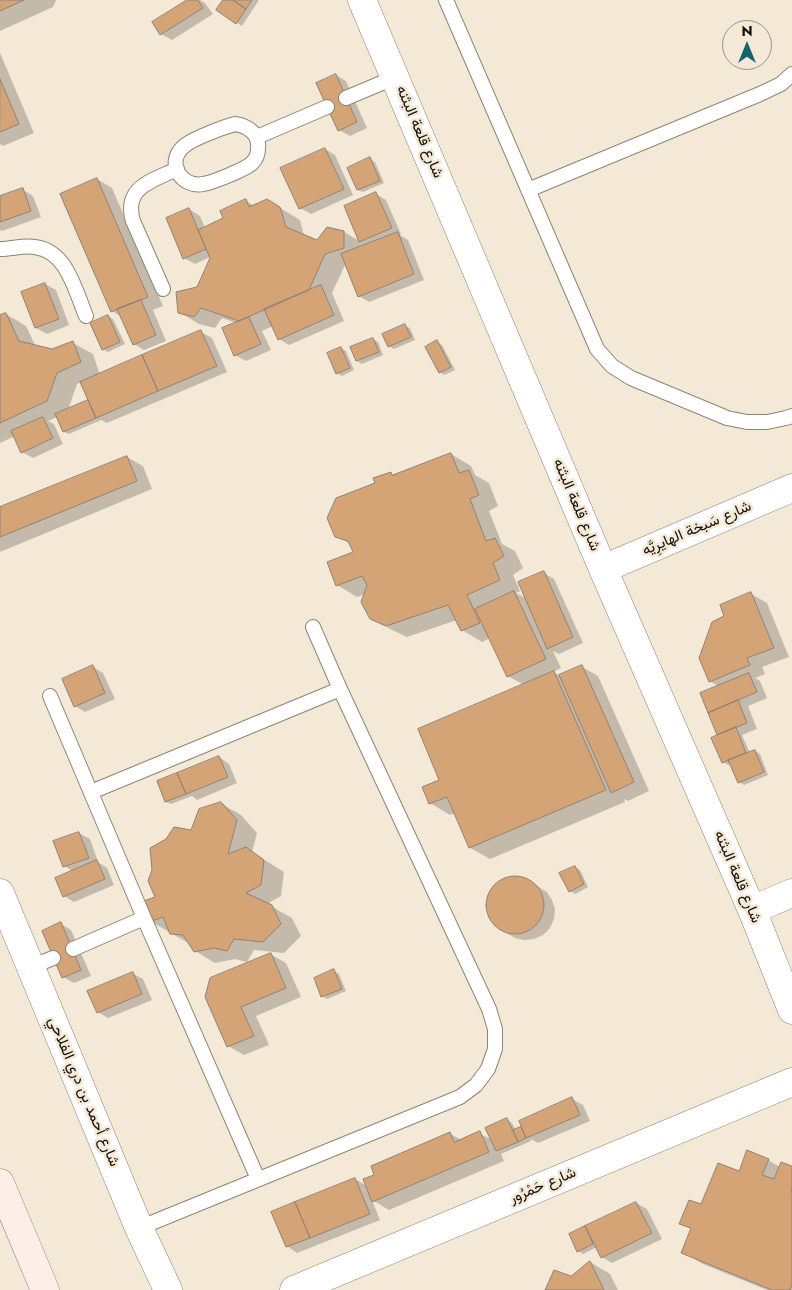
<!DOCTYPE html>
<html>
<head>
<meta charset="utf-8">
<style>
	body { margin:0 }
	#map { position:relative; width:792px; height:1290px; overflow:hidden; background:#f4e9d7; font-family:Jost,sans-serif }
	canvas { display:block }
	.north { position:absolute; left:722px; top:20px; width:50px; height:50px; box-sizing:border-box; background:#f4e9d7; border:1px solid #9a9184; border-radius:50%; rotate:0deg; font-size:14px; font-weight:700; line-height:20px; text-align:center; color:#120e08 }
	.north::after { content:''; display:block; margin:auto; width:18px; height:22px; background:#16646c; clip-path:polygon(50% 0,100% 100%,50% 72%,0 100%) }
</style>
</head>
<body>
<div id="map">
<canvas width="792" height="1290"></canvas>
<div class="north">N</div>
</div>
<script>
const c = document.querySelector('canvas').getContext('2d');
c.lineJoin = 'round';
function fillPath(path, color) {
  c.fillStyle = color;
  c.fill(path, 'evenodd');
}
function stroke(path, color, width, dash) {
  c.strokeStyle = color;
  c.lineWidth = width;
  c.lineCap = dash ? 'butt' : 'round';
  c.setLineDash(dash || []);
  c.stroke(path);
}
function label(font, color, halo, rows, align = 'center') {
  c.font = font + ' Jost,Vazirmatn,sans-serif';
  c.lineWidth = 5;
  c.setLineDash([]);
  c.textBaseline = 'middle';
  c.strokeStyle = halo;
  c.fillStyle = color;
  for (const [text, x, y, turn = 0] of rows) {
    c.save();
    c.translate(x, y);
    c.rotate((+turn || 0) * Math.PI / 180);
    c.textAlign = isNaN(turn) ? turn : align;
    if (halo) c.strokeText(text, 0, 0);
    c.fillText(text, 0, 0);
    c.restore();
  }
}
fillPath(new Path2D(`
	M0,0h56l-3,7 -53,24z
	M189,0h11l5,3 8,11 -41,26 -11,-6 -7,-12z
	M225,0h34l-17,26 -24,-16z
	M0,53l34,80 -31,13 -3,-2z
	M336,75l10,6 21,47 -17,8 -11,-6z
	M325,149l10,6 18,40 -42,19 -11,-6z
	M370,159l5,3 9,21 -21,9 -5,-2z
	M97,179l15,9 51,118 -10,4 13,31 -22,9 -10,-6 -12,-27 -10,-6z
	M23,190l10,6 8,21 -39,14 -2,-1v-32z
	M376,194l10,6 15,34 -1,1 8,5 16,40 -55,22 -10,-6 -12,-31h-2l-13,28 12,28 -55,24 -10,-6 -6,-13 -11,5 9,19 -25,11 -11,-6 1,-32 -14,-5 -7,10 -16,-4 -20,-12 19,-24 14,-32 -17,8 -11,-6 5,-49 11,7 5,12 20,-9 21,-18 9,5 12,-6 33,20 4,16 13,5 27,-9 17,10 -16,-35z
	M45,284l11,6 13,35 -22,9 -11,-6 -13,-35z
	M6,314l20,12 10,21 16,4 21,-8 20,11 7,21 101,-43 11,6 15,34 -120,51 -6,-3 -32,14 -5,-2 -7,-15 -9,4 6,3 9,20 -30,14 -11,-6 -7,-16 -15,7v-126zM81,382l8,19 -21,9 9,-26z
	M108,316l5,3 12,25 -17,8 -5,-3z
	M405,326l5,2 5,12 -21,9 -5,-3z
	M373,339l5,3 5,13 -21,9 -5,-3z
	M437,342l5,3 13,25 -11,5 -4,-3z
	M341,348l5,3 8,19 -12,6 -5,-3z
	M451,454l20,12 4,9 14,8 9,23 -9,5 13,33 13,7 8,17 -10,7 7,16 -4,2 11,6 17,-26 10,6 29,64 -24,11 -6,-3 8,17 -8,4 7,4 22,-9 16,9 51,115 -21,10 -4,-2 1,3 -135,57 -20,-11 -15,-35 -5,2 -20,-12 11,-23 83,-95 -16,-9 -18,-38 -8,4 -20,-12 -5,-10 -50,17 -15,-7 -21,-12 -6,-24 -8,3 -20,-12 18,-32 -3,-8 -16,-9 41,-53 14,-10 4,3z
	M127,457l16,9 9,23 -152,63v-43z
	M751,594l16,9 22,54 -27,10 3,7 -10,4 5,3 7,17 -19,8 9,23 -15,6 8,18 5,-2 5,3 8,21 -24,10 -5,-3 -8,-18 -3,1 -5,-3 -3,-27 -2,-1 1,-47 -9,-6 16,-64z
	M93,667l10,6 12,26 -30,13 -10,-6z
	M219,757l10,7 8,19 -40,17 -5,-4 -21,8 -5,-2 -8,-20z
	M220,803l21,12 16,18 -5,19 32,20 -3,24 -14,8 25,14 9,18 -17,17 -30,-3 -7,12 -12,-3 -20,4 -20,-12 -5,-7 -40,-23 7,-24 35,-66z
	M79,833l11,6 8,23 9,6 7,17 -40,17 -10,-6 9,-25 -9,-5z
	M575,867l5,3 8,17 -13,7 -5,-3z
	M517,877l10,3 20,12 5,8 3,9 -1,10 -4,9 -7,7 -9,4 -10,1 -9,-2 -12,-7 -8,-6 -6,-7 -2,-10v-10l5,-9 7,-7 8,-4z
	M61,924l10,6 20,46 -17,7 -11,-6z
	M270,954l16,9 15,34 -45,19 13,29 -25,10 -16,-9 -22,-49z
	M334,971l5,3 7,17 -19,8 -5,-3z
	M132,973l11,6 9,21 -44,18 -10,-6z
	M572,1099l11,6 7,16 -52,22 -7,-4v2l-30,13 3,7 -115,49 -17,-10 8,20 -83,33 -10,-7 68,-67 12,7 9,-11 74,-41 12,6 17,-7 13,7 15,-20 5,3 4,7 5,-2 3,2z
	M768,1160l12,7 12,1v122h-25l-64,-26 -20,-12 9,-22 -11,-7 58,-50z
	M636,1203l11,6 15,30 -50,24 -10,-6 -5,-10 -14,7 -5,-3 -7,-16z
	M590,1262l20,12 8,16h-71l25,-13z`), '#0003');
const building = new Path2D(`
	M0,0h24l-24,11z
	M187,0h11l5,8 -43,27 -8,-13z
	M223,0h10l13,9 -10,15 -20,-14z
	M233,0h19l-6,9z
	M336,74l21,48 -19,9 -22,-48z
	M0,79l19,45 -19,8z
	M325,148l19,41 -45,20 -19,-41z
	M370,157l10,24 -23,9 -10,-22z
	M97,178l51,119 -37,15 -51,-118z
	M23,188l8,23 -31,11v-26z
	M376,192l16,36 -33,14 -15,-36z
	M246,199l3,8 18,-8 13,8 6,20 31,13 10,-13 17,4v17l-19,6 -16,36 -70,31 -38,-13 -7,9 -16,-4 -2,-21 21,-5 13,-29 -12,-28 25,-12 -3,-7z
	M189,208l17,41 -23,10 -17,-41z
	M398,232l16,42 -56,23 -17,-43z
	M45,283l14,36 -24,9 -14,-36z
	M321,285l13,30 -56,25 -14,-31z
	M141,300l15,35 -23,10 -16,-36z
	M6,313l13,28 33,8 21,-8 8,21 -24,11 -10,28 -47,22v-108z
	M108,315l12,27 -18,8 -12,-27z
	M249,317l12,27 -27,12 -12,-28z
	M405,324l6,13 -23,10 -6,-13z
	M201,330l16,36 -59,25 -16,-36z
	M373,338l6,14 -23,9 -6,-14z
	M437,340l14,27 -12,6 -14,-26z
	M341,347l9,21 -14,6 -9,-21z
	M142,355l16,36 -62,27 -16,-36z
	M88,400l8,18 -33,14 -8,-18z
	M43,417l10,21 -32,15 -10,-22z
	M451,453l8,20 10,-3 10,25 -9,4 16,42 9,-3 9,18 -11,7 7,17 -33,15 13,28 -19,8 -13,-26 -62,21 -16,-7 -9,-17 6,-17 -5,-9 -26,10 -9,-24 26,-10 -5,-11 -13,-4 -8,-19 9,-20 39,-15 -2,-5 18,-6 1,3z
	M127,456l10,25 -137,56v-30z
	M544,571l29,66 -26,12 -29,-67z
	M514,591l32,68 -39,18 -32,-68z
	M751,592l23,56 -27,10 3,7 -41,17 -10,-24 13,-36 12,-6 -4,-11z
	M93,665l12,28 -31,14 -12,-28z
	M582,665l52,117 -23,11 -52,-118z
	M554,671l52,119 -137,58 -22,-51 -18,7 -7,-17 17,-7 -21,-51z
	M749,673l8,19 -49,21 -8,-20z
	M738,700l9,23 -30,12 -9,-22z
	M736,727l10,26 -24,10 -11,-25z
	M755,750l9,22 -26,11 -10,-23z
	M219,756l9,21 -42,17 -9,-21z
	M177,773l9,21 -21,8 -8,-21z
	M221,802l16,18 -9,34 18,-7 18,13 -3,25 -15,8 26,12 9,19 -18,18 -29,-3 -7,12 -13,-3 -20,4 -11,-17 -13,-1 -7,-17 -14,5 -8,-20 14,-5 -7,-16 4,-11 -2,-22 16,-9 8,-12 17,3 8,-21z
	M79,832l10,26 -26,9 -10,-26z
	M97,860l8,19 -42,18 -8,-19z
	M575,866l9,18 -15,8 -10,-19z
	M486 905a29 29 0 1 1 58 0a29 29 0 1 1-58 0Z
	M61,922l20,48 -19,8 -20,-47z
	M271,953l15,35 -45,19 13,29 -27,11 -22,-50 5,-19z
	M334,969l8,20 -21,8 -7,-19z
	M133,972l9,22 -45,19 -10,-22z
	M572,1097l8,18 -54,23 -7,-17z
	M507,1118l11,24 -22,9 -11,-23z
	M521,1127l5,11 -8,4 -5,-12z
	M480,1131l9,21 -117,50 -9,-23 11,-4 -3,-9 79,-34 4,10z
	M747,1150l22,9 -7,16 12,4 7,-17 11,4v23l-1,3 1,1v91l-2,6h-18l-91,-37 10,-25 -12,-4 10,-24 12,4 17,-41 21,8z
	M355,1178l15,36 -60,24 -15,-36z
	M295,1202l15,36 -24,9 -15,-35z
	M636,1202l16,31 -51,25 -16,-32z
	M585,1226l8,18 -16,8 -8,-18z
	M590,1261l14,29h-59l9,-20 17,6z`);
fillPath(building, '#d5a476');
stroke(building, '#908174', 1);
const lane = new Path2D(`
	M446,0l151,349 15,17 19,12 96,40 20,4h20l19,-4 6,-2
	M346,98l50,-21
	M235,124c13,2 25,10 23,25 0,5 -2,10 -6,14 -6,6 -40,20 -49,21 -22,4 -37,-21 -20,-37 8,-8 41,-20 52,-23z
	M257,137l70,-30
	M528,190l232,-96 21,-10 11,-10
	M0,249c12,0 23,-4 35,-2 32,4 40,43 51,69
	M163,289l-30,-68c-10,-34 19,-40 44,-52
	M50,696l94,222 114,261
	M91,792l249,-103
	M73,949l71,-31
	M31,967l22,-9
	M139,1228l321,-131 16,-12 12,-16 7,-20v-20l-6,-20 -149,-320 -27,-62`);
const street = new Path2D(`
	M362,0l241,569 149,341 40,100
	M603,569l189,-81
	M0,893l139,335 29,62
	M752,910l40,-17
	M294,1290l498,-208`);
const secondary = new Path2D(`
	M0,1183l45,107`);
stroke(lane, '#8e8474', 16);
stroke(street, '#8e8474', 29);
stroke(secondary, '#8e8474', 29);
stroke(lane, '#fff', 14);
stroke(street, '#fff', 28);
stroke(secondary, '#feeee8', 28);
label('15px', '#120e08', '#f4e9d7', [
	["شارع قلعة البثنه",419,132,67],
	["شارع قلعة البثنه",576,505,67],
	["شارع سَبخة الهايرِيَّه",697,529,-23],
	["شارع قلعة البثنه",737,877,67],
	["شارع أحمد بن دري الفلاحي",83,1092,67],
	["شارع حَمْرُور",543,1186,-23]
]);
</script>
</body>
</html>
